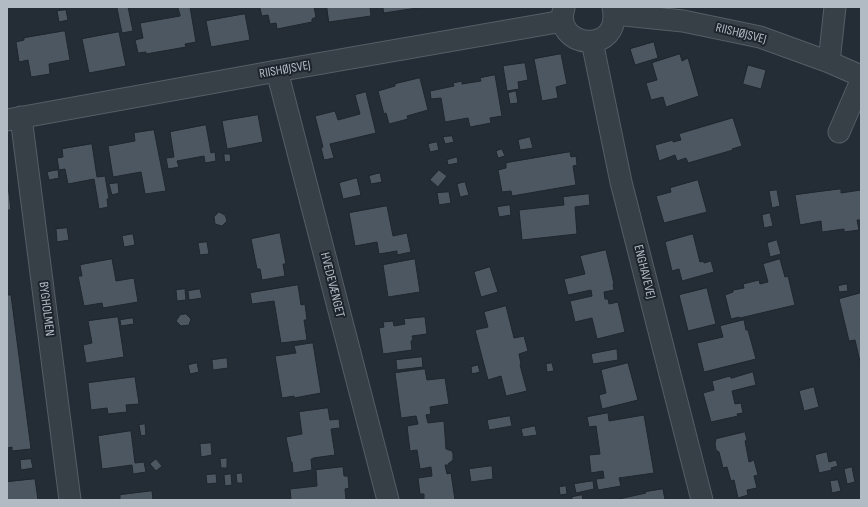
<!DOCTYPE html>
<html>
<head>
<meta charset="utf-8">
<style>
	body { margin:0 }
	#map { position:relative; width:868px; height:507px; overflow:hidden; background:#242d36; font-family:"Sofia Sans Condensed",sans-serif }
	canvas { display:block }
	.frame { position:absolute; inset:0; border:8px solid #b2bac3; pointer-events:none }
</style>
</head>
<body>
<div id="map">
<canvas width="868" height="507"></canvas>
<div class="frame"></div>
</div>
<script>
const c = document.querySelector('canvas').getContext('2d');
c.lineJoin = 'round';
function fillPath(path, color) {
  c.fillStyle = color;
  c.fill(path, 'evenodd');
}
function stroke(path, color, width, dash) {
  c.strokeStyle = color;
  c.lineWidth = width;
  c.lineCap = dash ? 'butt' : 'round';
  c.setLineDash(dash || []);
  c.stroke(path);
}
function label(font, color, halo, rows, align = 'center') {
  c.font = font + ' "Sofia Sans Condensed",sans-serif';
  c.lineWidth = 4;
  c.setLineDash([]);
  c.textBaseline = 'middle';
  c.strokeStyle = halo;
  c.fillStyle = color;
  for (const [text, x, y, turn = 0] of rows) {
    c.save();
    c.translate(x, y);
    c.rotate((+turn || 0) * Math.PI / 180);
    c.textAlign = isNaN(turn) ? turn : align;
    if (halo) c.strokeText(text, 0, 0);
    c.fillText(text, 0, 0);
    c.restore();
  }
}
const building = new Path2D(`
	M120,7h8l5,24 -11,2 -5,-25z
	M178,7h12l6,35 -11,2 1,3 -40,7v-2l-8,1 -3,-13 8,-2 -3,-15 40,-7z
	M260,7h54l2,10 -4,2v3l-35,7 -1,-6 -6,1 -2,-9 -6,1z
	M327,7h43l1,9 -42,6z
	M383,7h41l-40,6z
	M66,10l2,10 -9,2 -2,-11z
	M245,14l5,26 -39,7 -5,-26z
	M65,31l5,29 -21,4 1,10 -19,3 -3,-17 -9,2 -3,-20 8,-2v-2z
	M119,32l7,34 -37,7 -7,-34z
	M654,42l4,16 -23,7 -5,-16z
	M561,54l6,30 -11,3 2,11 -16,3 -8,-42z
	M680,54l2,7 6,-3 11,38 -33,11 -3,-10 -12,3 -5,-17 11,-3 -5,-17z
	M525,63l3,17 -10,2 1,7 -12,2 -4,-25z
	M748,65l18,5 -5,19 -18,-5z
	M495,75l7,41 -12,2 1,5 -21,4 -2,-9 -23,4 -4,-24 -10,1 -1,-8 24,-5 -1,-3 9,-2v3l19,-3 -1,-3z
	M420,78l8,32 -21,6 1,3 -19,5 -3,-11 -2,1 -6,-23 17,-5v-2z
	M516,91l2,12 -8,1 -2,-11z
	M366,92l10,41 -46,11 4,14 -10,2 -3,-12 2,-1 -8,-31 20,-5 3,9 22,-6 -5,-19z
	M258,115l5,27 -36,7 -5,-28z
	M733,118l9,28 -10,3 1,1 -45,13 -2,-5 -9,3 -2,-6 -16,6 -4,-16 18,-5v2l8,-2 -2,-6z
	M206,125l5,28 4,-1 1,9 -11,2 -1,-7 -27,5 2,6 -11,2 -2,-11 8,-1 -4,-25z
	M154,130l12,61 -21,3 -4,-22 -28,5 -5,-31 27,-5 -1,-8z
	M452,136l2,6 -9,2 -2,-7z
	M530,137l3,11 -13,2 -2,-10z
	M437,142l2,8 -9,2 -2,-8z
	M92,144l5,33 8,-1 4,23h-2l1,8 -9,2 -5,-30 -26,5 -3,-15 -6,1 -2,-12 6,-1 -1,-8z
	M502,149l3,7 -7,2 -2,-7z
	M570,152l1,5 5,-1 1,9 -4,1 3,19 -64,11 -1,-5 -9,1 -4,-22 8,-2v-5z
	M224,154h6l1,7 -6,1z
	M457,157l1,6 -10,2 -1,-5z
	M58,170l1,8 -10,2 -2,-8z
	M439,170l8,6 -9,11 -8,-7z
	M380,173l2,9 -11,2 -2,-8z
	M7,177l4,33h-4z
	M357,178l4,17 -18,4 -4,-16z
	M698,180l9,32 -43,11 -8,-27 15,-4 -1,-4z
	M465,182l4,13 -9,2 -3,-13z
	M118,183l1,10 -7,2 -3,-11z
	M841,189v4l20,-3v30h-4l2,10 -15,2v-3l-22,3 -1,-11 -21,4 -5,-30z
	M777,190l3,16 -8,2 -3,-17z
	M449,192l2,11 -12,2 -2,-12z
	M589,194l1,11 -15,2 2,27 -55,6 -3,-30 45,-5 -1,-8z
	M510,205l1,10 -12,2 -2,-10z
	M387,206l6,30 14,-3 4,19 -14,3v-4l-18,3 -2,-12 -22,4 -6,-33z
	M219,212l6,3 2,6 -5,5 -7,-2 -1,-7z
	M770,213l3,13 -9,2 -2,-13z
	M67,228l2,12 -12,2 -1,-13z
	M280,233l6,31h-3l2,12 -23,4 -2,-11h-3l-6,-30z
	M133,234l2,11 -11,2 -2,-11z
	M693,234l7,28 3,-1 1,2 7,-2 3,11 -32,9 -3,-12 -7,2 -7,-29z
	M777,240l4,14 -11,3 -3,-14z
	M207,242l2,12 -9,1 -2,-12z
	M606,250l8,34h-1l1,6 -10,2 1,7h3l1,5 9,-2 7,30 -28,7 -5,-21 -17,4 -5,-21 22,-5 -1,-6 -23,5 -4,-16 21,-5 -5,-18z
	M112,259l4,22 18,-3 4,24 -35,6 -1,-5 -18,3 -6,-30h4l-2,-11z
	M415,259l5,33 -32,5 -5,-32z
	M780,259l5,18 3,-1 7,29 -55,13 -1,-1 -8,2 -6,-24 8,-3v-2l11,-2 -1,-4 16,-4 1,4 8,-2 -5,-18z
	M490,267l8,25 -17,5 -7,-25z
	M847,284l1,7 -9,1 -1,-6z
	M7,285l1,10h3l20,154 -19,2v-4l-5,1z
	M298,285l3,20 4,-1 2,16h-3l3,20 -26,3 -7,-42 -22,3 -2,-11z
	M707,288l9,36 -28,7 -9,-36z
	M185,289l1,11 -9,1 -1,-11z
	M200,289l2,9 -13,2 -1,-9z
	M861,293v73l-6,-26 -6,1 -10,-42z
	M506,306l8,32 10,-2 4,15 -9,3 2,10 -1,1 7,26 -21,5 -5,-20 -13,4 -13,-50 13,-3 -4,-15z
	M186,314l5,5 -2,6 -8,1 -5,-5 4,-6z
	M118,317l6,40 -38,6 -3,-18 9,-2 -4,-22z
	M425,317l2,17 -15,2 1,4 -2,1 1,9 -29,4 -4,-26 5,-1 -1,-5 10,-1 1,5 11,-2 -1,-5z
	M133,318l1,6 -13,2 -1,-6z
	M744,320l2,10h2l8,29 -52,13 -7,-29 26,-6 -3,-11z
	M313,343l8,50 -27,5v-2l-12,2 -7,-42 21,-3 -2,-7z
	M617,349l1,11 -25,4 -2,-10z
	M422,357l1,10 -26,3 -1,-10z
	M227,358l1,10 -15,2 -1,-10z
	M197,363l2,9 -9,2 -2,-9z
	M552,363l2,8 -7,1 -1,-8z
	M628,363l10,37 -36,9 -3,-14 7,-2 -5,-23z
	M478,365l2,7 -8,2 -1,-7z
	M425,369l2,11 18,-2 4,26 -19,3 1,7 -5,1 2,8 16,-2 2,28 6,2 1,3v6l-5,4 1,1h-4l2,9 4,-1 4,27h-31v-6h-4l-2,-16 14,-2 -1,-9 -11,2 -3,-19 -7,1 -3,-25 11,-2 -2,-8 -15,2 -6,-45z
	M753,372l3,13 -24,6 3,13 6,-1 2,10 -6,1 1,2 -27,6 -8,-29 11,-3 -2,-9 18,-5 1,2z
	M135,377l4,27 -13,1 1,7 -19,2 -1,-6 -16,2 -3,-27z
	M814,387l5,20 -15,4 -5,-20z
	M328,408l2,12 9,-1 1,9 -9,1 4,26 -22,3v1h-2l1,11 -19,3 -1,-11h-1l-5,-25 16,-3 -3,-22z
	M608,413l1,8 35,-6 10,58 -35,5 2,8 -23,4 -2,-11 8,-1 -1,-7 -12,2 -2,-18 11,-1 -4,-28 -7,1 -2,-10z
	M510,416l2,10 -23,4 -2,-10z
	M145,424l1,11 -5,1 -2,-11z
	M535,426l2,9 -14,2 -2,-8z
	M131,431l4,32 9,-1 2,10 -13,2 -1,-9 -30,4 -4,-33z
	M745,432l2,8 -2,1 4,21 5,-2 4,15 -4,1 3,12 -10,2 1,5 -10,3 -4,-18 -3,1 -4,-14 -4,1 -4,-16 -3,-2 -1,-6 1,-5z
	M211,443l1,12 -11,2 -1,-13z
	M827,452l2,10 7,-2 2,6 -7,2 1,2 -13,3 -4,-18z
	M227,458v10h-6l-1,-9z
	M31,459l2,9 -12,2 -1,-10z
	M156,459l6,7 -6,5 -6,-7z
	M492,466l1,13 -22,3 -2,-13z
	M343,467l1,9h4l1,12 -4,1 1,11h-55l-1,-11 27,-3 -1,-16z
	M852,467l3,15 -8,2 -3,-15z
	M242,473l1,10h-6l-1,-9z
	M216,474l1,9 -10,1 -1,-9z
	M231,474l1,11 -7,1 -1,-11z
	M35,479l3,21h-31v-18z
	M838,480l3,11 -9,2 -2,-12z
	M593,481l1,8 -18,4 -2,-9z
	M566,486l1,8 -7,1 -1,-8z
	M663,489l2,11h-45l-1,-1 27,-6 -1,-1z
	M152,491l1,9h-33v-5z
	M582,495l1,5h-11v-3z`);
fillPath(building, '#4d5762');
stroke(building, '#1f262e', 1);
const minor = new Path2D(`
	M564,8c-13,40 59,49 49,-1
	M615,15h9l59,6 77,16 69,25 32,14
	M593,42l1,9 27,131 81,318
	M829,62l6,-55
	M277,71l111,429
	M21,117l49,383
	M7,120l270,-49 286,-50
	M839,132l22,-51`);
stroke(minor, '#555d65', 23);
stroke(minor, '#373f47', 21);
label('13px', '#b2bac3', '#1d242c', [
	["RIISHØJSVEJ",741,34,14],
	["RIISHØJSVEJ",285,70,-10],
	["ENGHAVEVEJ",644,272,76],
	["HVEDEVÆNGET",332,285,76],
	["BYGHOLMEN",46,309,83]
]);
</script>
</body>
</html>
